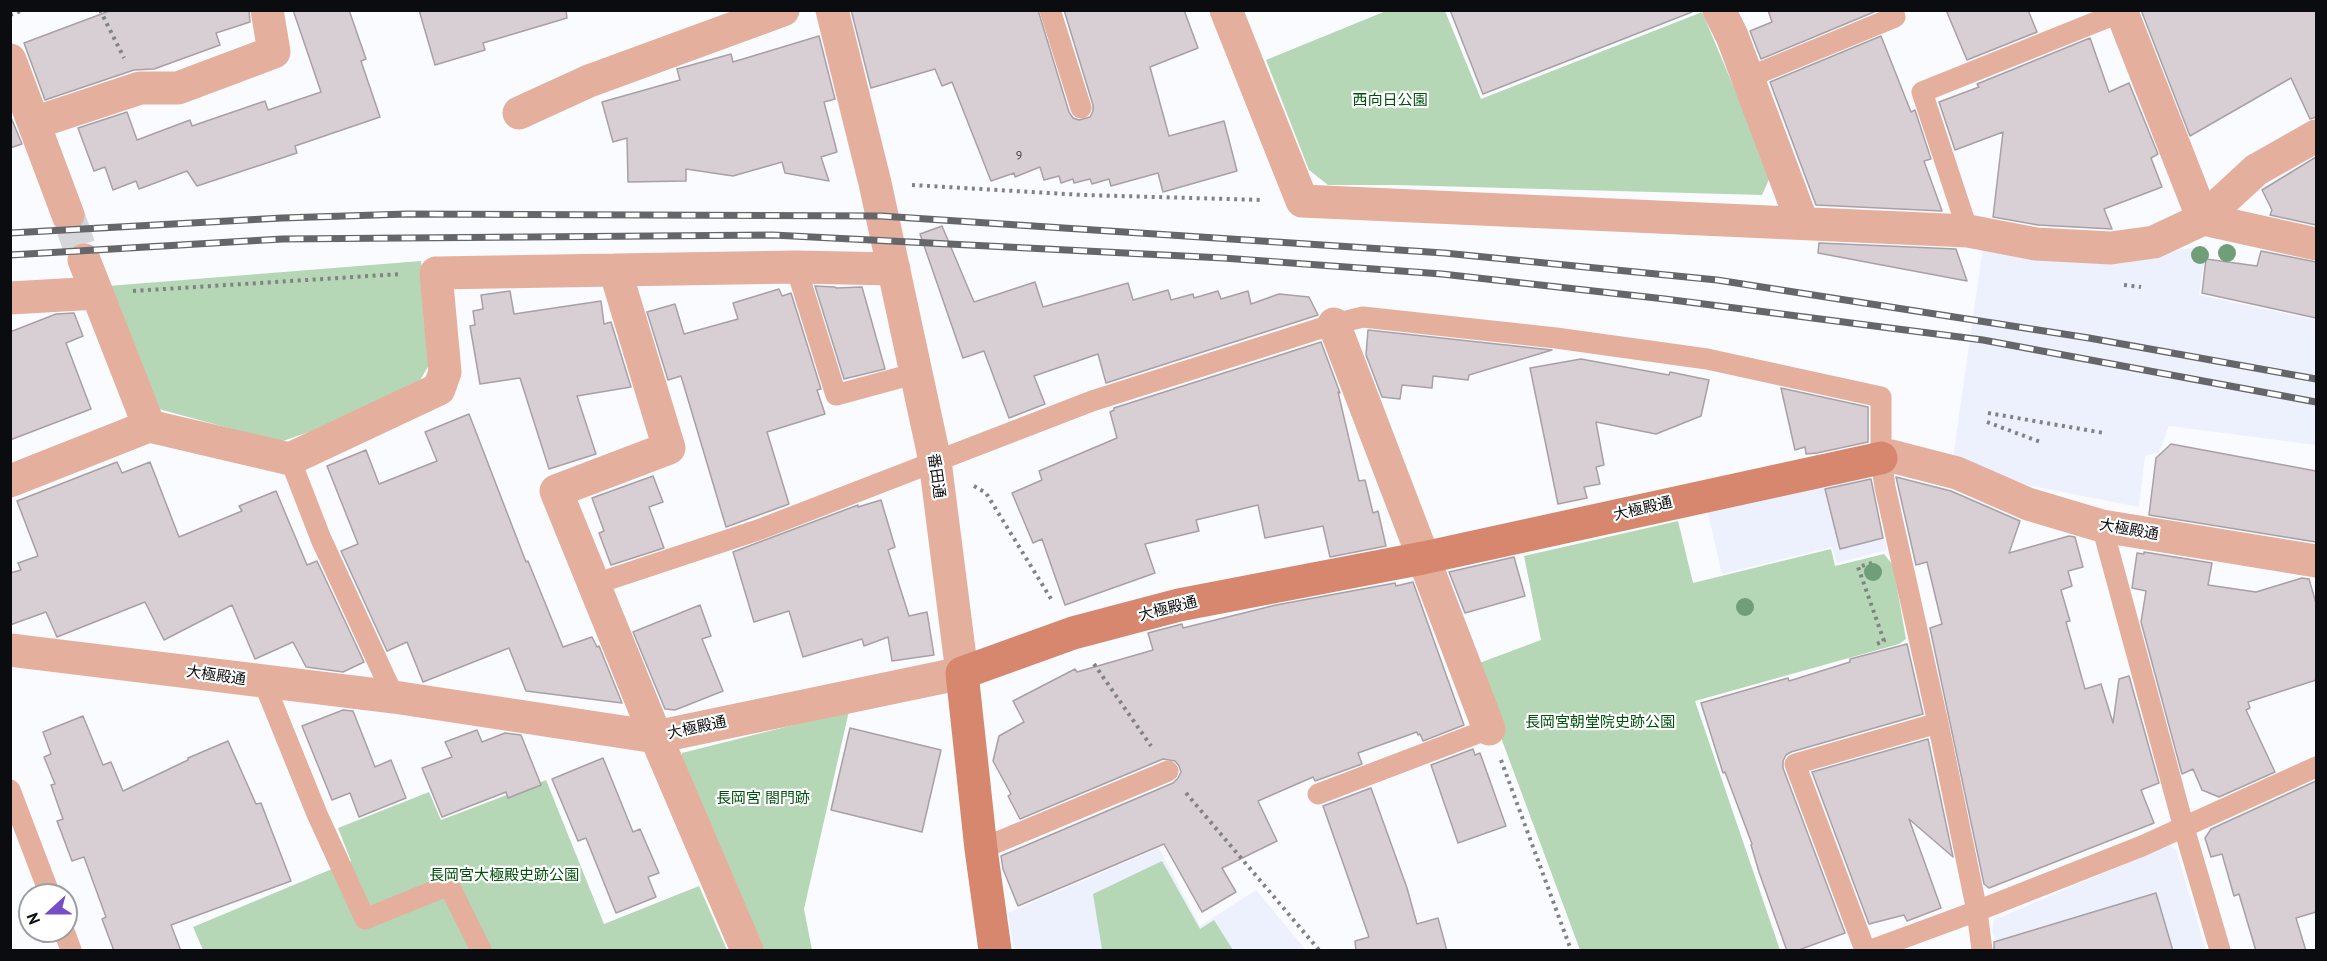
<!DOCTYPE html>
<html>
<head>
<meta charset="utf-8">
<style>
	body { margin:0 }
	#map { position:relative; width:2327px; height:961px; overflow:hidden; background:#fafbff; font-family:"PT Sans",sans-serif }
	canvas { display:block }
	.frame { position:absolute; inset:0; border:12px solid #0b0c0f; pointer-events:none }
	.north { position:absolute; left:18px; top:883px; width:60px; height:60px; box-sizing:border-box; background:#fff; border:2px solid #9d9e9f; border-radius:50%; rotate:249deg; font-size:16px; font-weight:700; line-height:24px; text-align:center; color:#0b0c0f }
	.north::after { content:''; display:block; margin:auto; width:21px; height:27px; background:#764fc8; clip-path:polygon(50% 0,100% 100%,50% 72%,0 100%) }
</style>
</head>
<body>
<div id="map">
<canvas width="2327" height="961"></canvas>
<div class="frame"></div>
<div class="north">N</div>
</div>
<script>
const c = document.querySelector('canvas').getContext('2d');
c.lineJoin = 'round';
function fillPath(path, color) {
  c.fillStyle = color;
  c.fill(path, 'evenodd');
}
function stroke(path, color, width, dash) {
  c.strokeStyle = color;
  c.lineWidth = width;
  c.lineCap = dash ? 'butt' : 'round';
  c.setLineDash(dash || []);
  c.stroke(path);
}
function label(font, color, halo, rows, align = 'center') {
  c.font = font + ' "PT Sans","Noto Sans JP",sans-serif';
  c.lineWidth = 4.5;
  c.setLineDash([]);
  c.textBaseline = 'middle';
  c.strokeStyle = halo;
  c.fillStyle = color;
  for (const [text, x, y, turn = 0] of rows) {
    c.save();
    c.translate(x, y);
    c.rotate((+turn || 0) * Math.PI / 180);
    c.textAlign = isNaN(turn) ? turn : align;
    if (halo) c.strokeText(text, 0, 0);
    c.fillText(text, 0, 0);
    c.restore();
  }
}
fillPath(new Path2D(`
	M2207,245l-8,50 117,25v125l-147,-19 -10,26 -14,4 -6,51 -133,-26 -53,-23 30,-211 153,11z
	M1869,474l18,76 -50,13 -5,-16 -110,27 -15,-65z
	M2169,845l7,5 30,100h-210v-9l-4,-9 2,-12z
	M1159,848l41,78 56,-36 50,60h-292l-6,-37z`), '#edf1fd');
fillPath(new Path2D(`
	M1386,11h59l36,88 221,-87 69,163 -9,20 -365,-10h-69l-19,-15 -43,-110z
	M421,261l8,104 -10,17 -110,50 -29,10 -125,-34 -47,-122z
	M1678,521l15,62 138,-34 4,17 49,-12 9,11 13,74 -7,5 -204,57 85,249h-200l-106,-285 67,-25 -17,-84z
	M849,711l-45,198 8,41h-53l-79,-181 2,-16z
	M546,780l58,144 95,-38 28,64h-524l-10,-23 158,-66 -13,-33 91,-36 12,28z
	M1162,861l38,68 14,-9 19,30h-131l-9,-56z`), '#b6d7b5');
const building = new Path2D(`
	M112,10h137l1,12 -34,11 4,12 -66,24 -20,1 -89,30 -21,-57z
	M293,10h56l17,49 -5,2 19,56 -85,29 2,7 -100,33 -10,-15 -48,18 -3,-8 -23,9 -8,-23 -11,4 -16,-43 49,-16 10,28 53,-20 2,6 73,-25 3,9 53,-18z
	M419,10h147l1,8 -84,25 2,7 -50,15z
	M851,10h187l31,102 4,6 6,2 11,-3 3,-6v-6l-29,-95h120l14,38 -48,19 19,69 55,-15 13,50 -74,21 -5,-19 -47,13 -2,-7 -17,5 -2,-5 -16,4 -1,-4 -12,4 -2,-7 -15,4 -4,-13 -25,10 -1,-4 -23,8 -39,-99 -10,4 -7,-17 -64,19z
	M1450,10h241l1,2 -209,82z
	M1768,10h105l1,2 -113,47 -11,-28 22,-9z
	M1946,10h82l9,22 -70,28z
	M2141,10h175v107l-6,2 -19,-41 -101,58z
	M819,36l16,63 -11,3 13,50 -16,5 8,24 -44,-8 -3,-11 -49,14 -47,-7v12l-58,1 -1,-44 -14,4 -11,-40 78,-22 -3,-11 54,-15 2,8z
	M1881,36l30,76 4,-2 16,49 -7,2 18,50 -126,-6 -46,-123z
	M2090,38l19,54 20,-9 29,71 -7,4 11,29 -58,22 8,20 -74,-4 -45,-8 10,-85 -48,18 -16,-48 40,-15 -2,-3z
	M10,115l12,29 -12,4z
	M2316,157v68l-46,-10 2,-5 -10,-20z
	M942,226l32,76 61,-20 8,25 85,-24 5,17 35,-10 3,10 22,-6 1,4 24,-7 3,8 27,-8 3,13 28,-10 30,3 9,18 -212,68 -8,-29 -64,22 11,28 -36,14 -25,-67 -21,7 -43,-124z
	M1819,243l137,6 11,32 -149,-28z
	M2261,251l55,11v56l-114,-25 4,-34 51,7z
	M815,286l20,1 1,1 26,-1 23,82 -41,10z
	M779,289l3,7 9,-3 30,96 -4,1 8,24 -58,18 22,72 -63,23 -45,-151 -13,4 -21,-68 28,-8 9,30 54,-15 -5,-16z
	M510,291l4,23 87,-13 3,23 7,-2 20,65 -54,9 19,58 -47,15 -29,-91 -40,6 -10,-58 5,-1 -2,-14 10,-2 -2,-14z
	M74,313l9,23 -17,7 25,66 -81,31v-108l46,-18z
	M1368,330l184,20 -83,25 -1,5 -35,-4 -1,12 -30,-3 -2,14 -18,-2 -16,-42z
	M1321,342l19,51 -2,-1 21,89 6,-1 8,33 5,-2 8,35 -56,11 -7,-31 -58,12 -7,-33 -62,15 3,11 -54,13 10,29 -90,32 -23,-66 -9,4 -21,-50 30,-13 -3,-9 78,-33 -7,-26 4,-2v-2z
	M1581,359l88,16 1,-3 39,8 -8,36 -45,18 -60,-12 8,43 -8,2 4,17 -16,3 3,11 -29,6 -28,-136z
	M1781,388l87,19v35l-51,11 -11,1 -1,-7 -10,3z
	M469,414l57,148 2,-1 35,86 29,-10 5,10 2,-1 23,57 -96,-12 -17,-43 -86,34 -16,-40 -20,9 -46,-100 17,-7 -31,-78 39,-16 13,34 58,-23 -12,-29z
	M2171,444l145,27v71l-167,-27 7,-57z
	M117,462l5,11 28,-11 29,75 63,-26 -3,-5 37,-15 31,74 10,-4 47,101 -21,10 -37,-5 -13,-25 -38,17 -23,-54 -68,35 -19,-38 -88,35 -11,-25 -36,13v-52l11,-3 -3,-7 20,-7 -21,-55z
	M653,476l10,26 -14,5 15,41 -53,17 -12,-32 5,-2 -12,-33z
	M1896,477l55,14 69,30 -11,32 60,-17 6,1 8,30 -15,4 4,15 -11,4 9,31 -4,1 19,67 16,-5 12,39 6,-44 10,-3 30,107 -18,7 13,33 -165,65 -5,-4 -54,-256 12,-4 -15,-62 -11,3z
	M1871,479l12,59 -43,11 -15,-60z
	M881,500l14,47 -7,3 21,66 18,-4 7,43 -42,6 -4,-24 -24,9 -2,-7 -59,18 -14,-46 -35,11 -21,-70 125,-47v2z
	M2144,552l68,11 -4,22 48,7 46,-14 7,1 7,24v77l-68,22 2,6 -4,2 29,62 -56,25 -17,-7 -9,-21 -11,5 -41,-152 5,-31 -14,-3 5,-35 7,1z
	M1514,557l11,39 -60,17 -16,-41z
	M1413,582l51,143 -41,16 -3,-7 -2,1 -1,-3 -59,21 4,11 -47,17 -2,-4 -55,24 19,40 -55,27 14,24 -34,20 -38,-68 -146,62 -15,-37 -2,-13 172,-73 5,-5 3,-6 -2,-6 -4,-5 -12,-2 -143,60 -12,-23 3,-2 -18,-33 6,-25 25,-14 -11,-21 62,-32 2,3 76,-22 -5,-17 34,-9 1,4 93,-23 119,-22 1,3z
	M700,605l11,31 -9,3 21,52 -48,19 -10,-1 -32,-77z
	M1907,644l16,70 -132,38 -5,3 -3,6v7l62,165 -49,18h-9l-28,-79 -8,-27 1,-1 -27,-72 -2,1 -22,-70 87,-25 1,3 61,-19v-3z
	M343,710l10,1 22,56 16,-7 15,38 -47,19 -9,-24 -18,7 -30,-74z
	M83,716l20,49 8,-3 12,29 65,-31v-2l40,-17 28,63 5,-1 30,78 -120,44 10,26h-67l-12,-32 4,-2 -22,-60 -12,4 -15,-40 6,-2 -12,-34 4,-1 -11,-27 7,-3 -8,-22z
	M850,728l91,22 -19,82 -91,-22z
	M477,730l5,12 23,-9 16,2 20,50 -33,13 -2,-6 -64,25 -20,-49 30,-11 -7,-15z
	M1928,739l25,118 -44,-38 32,89 -34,13 -3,-6 -35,9 -57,-152z
	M1473,749l2,6 5,-2 26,73 -48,17 -27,-78z
	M603,758l30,74 7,-3 19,44 -11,4 8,20 -40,16 -30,-75 -8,3 -26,-62z
	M2316,781v131l-20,6 10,33h-50l-17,-57 -5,2 -12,-42 -11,3 -6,-19 6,-9z
	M1371,788l36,100 10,36 21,-6 9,33h-91l-1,-10 14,-4 -46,-131z
	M2156,893l17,58h-179v-9z`);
fillPath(building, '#d7cfd4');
stroke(building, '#a8a0a5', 1.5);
stroke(new Path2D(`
	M68,215l16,45`), '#d6d7db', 33, [33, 16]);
stroke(new Path2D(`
	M100,10l24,48
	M10,15l14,-5
	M912,185l171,10 181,5
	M2124,285l17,2
	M133,291l268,-17
	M1988,413l116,20
	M1987,422l56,21
	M974,486l12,7 67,109
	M1872,563l-14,4 26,74 -10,4
	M1094,664l57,82
	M1501,760l70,190
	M1186,793l133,157`), '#818285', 4, [3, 4.5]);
stroke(new Path2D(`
	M1050,10l31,98
	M1747,78l148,-61
	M1968,231l-46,-139 199,-80
	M796,267l40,128 81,-22
	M290,459l31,80 73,158
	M2102,526l82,302 36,122
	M595,584l163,-54 334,-129 242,-77 29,-7 193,21 151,21 174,38v61l4,29 53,236 39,188 5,39
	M264,683l53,131 48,105 84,-34 32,65
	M10,790l40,105
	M1318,794l171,-65
	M981,849l187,-78
	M64,931l7,19
	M1865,950l-70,-186 143,-41
	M1871,950l106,-39 165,-65 174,-79`), '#e5af9d', 21);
stroke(new Path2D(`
	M1226,10l76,191 666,30 68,13 75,4 43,-6 49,-23 53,-49 60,-34
	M1719,10l13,26 70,186
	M2121,10l82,209 113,25
	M10,60l58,155
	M519,113l70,-32 194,-71
	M34,123l106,-35h38l96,-36 -7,-42
	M84,260l13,33
	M615,270l54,178 -113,43 100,246 91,213
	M10,298l87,-5 52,133 141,33 149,-70 6,-17 -9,-99 360,-6 98,2
	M1334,324l155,405
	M1881,458l10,-2 66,17 71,31 74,22 214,35
	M10,481l139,-55
	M10,650l384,47 262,40 306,-64 -27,-212 -60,-278 -43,-173`), '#e5af9d', 33);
stroke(new Path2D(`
	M995,950l-14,-101 -19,-176 111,-40 106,-28 244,-47 458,-100`), '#d6876e', 33);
const rail = new Path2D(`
	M10,233l272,-15 125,-4 474,2 563,37 273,27 372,58 227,41
	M10,255l272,-16 491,-4 450,23 219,16 223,25 318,41 333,62`);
stroke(rail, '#656669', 7);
stroke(rail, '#fff', 4.5, [14]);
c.fillStyle = '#709e79';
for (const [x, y] of [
	[2227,253],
	[2200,255],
	[1873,572],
	[1745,607]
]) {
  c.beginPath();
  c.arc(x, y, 9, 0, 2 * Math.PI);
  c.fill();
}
label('12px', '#3e3d40', null, [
	["9",1019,156]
]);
label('15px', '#00510c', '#fff', [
	["西向日公園",1390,101],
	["長岡宮朝堂院史跡公園",1600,723],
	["長岡宮 閤門跡",763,799],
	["長岡宮大極殿史跡公園",504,876]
]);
label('15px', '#0b0c0f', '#fff', [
	["番田通",936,476,82],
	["大極殿通",1643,509,-13],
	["大極殿通",2129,530,10],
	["大極殿通",1168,609,-14],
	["大極殿通",216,676,8],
	["大極殿通",697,728,-12]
]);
</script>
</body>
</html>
